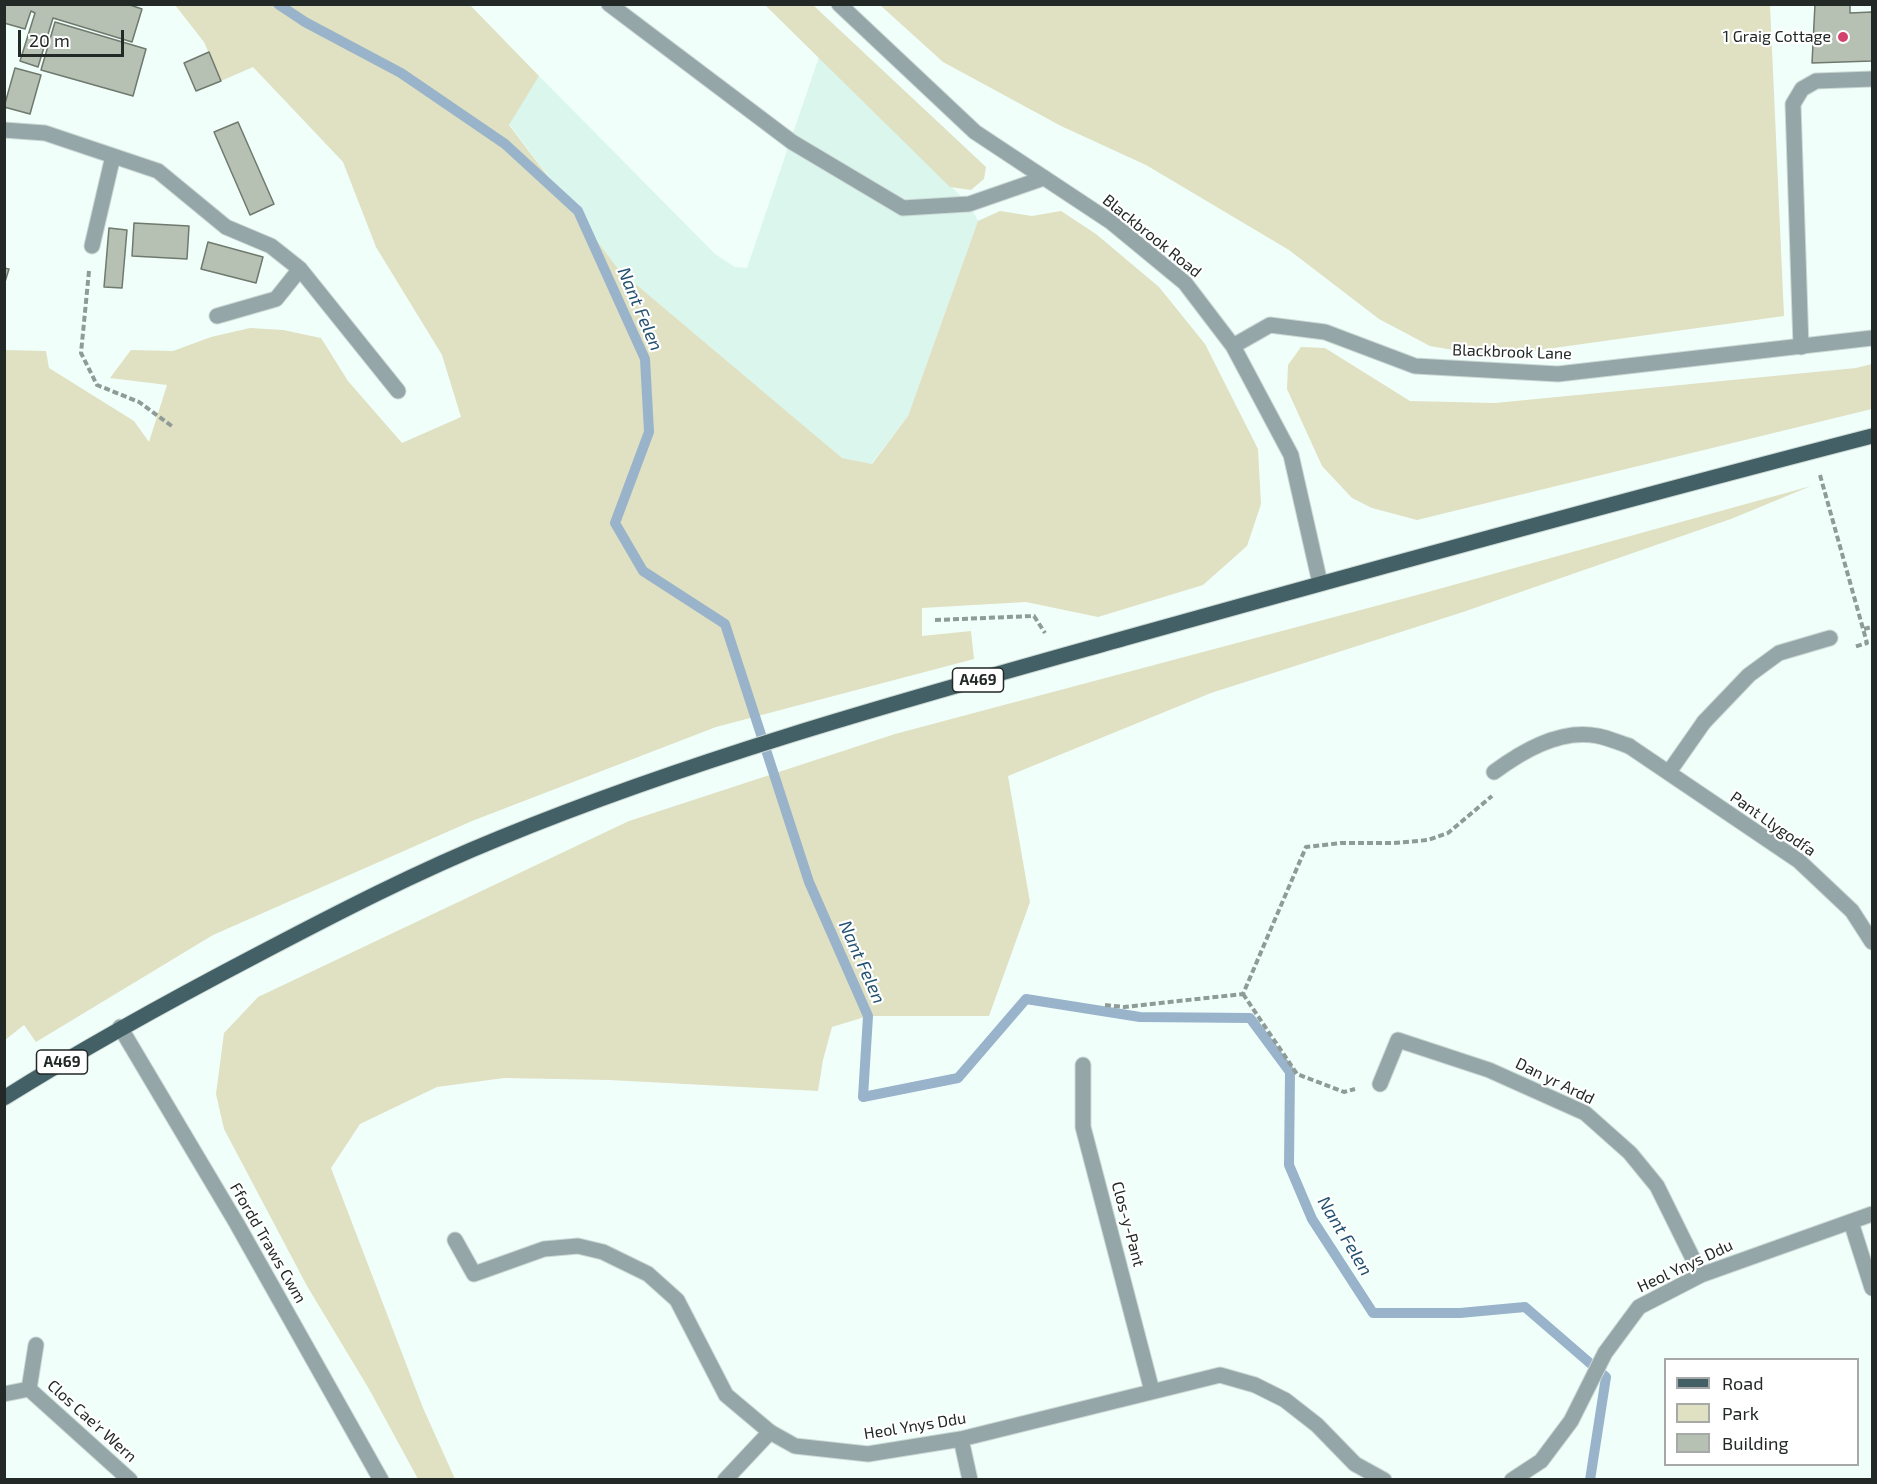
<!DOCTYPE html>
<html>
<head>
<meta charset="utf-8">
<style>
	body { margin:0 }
	#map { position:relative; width:1877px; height:1484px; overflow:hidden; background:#f0fffa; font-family:"Exo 2",sans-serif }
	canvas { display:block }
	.frame { position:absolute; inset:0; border:6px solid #222927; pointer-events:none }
	.legend { position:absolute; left:1664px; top:1358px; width:195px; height:108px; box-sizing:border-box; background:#fff; border:2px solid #a7a9a9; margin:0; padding:8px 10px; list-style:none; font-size:18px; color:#222927 }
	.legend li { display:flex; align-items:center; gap:12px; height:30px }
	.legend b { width:30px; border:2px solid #a7a9a9 }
	.scale { position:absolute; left:18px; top:30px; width:106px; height:27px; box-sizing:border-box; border:3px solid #222927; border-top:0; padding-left:8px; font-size:18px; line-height:21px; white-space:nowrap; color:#222927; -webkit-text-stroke:4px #fff; paint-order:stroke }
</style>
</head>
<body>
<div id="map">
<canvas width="1877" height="1484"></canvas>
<div class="frame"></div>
<ul class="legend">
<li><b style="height:8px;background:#426065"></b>Road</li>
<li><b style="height:16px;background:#e0e0c2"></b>Park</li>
<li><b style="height:16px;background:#b6c1b4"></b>Building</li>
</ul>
<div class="scale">20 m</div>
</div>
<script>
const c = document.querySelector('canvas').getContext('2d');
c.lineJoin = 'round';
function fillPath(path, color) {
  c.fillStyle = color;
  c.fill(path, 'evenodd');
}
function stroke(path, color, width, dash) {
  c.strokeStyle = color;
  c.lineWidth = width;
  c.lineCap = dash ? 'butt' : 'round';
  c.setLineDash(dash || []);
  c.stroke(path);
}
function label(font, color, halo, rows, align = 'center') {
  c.font = font + ' "Exo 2",sans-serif';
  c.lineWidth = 4.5;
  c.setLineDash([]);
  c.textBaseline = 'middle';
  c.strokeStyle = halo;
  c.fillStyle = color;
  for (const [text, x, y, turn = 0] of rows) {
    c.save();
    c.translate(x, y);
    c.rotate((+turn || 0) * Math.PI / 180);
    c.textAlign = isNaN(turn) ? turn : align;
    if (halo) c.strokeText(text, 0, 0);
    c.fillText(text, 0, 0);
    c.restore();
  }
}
fillPath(new Path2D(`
	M819,57l150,147 9,17 -70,195 -37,48 -29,-6 -223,-188 -110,-146 30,-48 176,178 20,13 12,1z`), '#daf6ed');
fillPath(new Path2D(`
	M175,5h295l69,71 -30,49 110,145 223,188 30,6 36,-48 70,-195 22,-10 32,5 29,-5 35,23 63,53 46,57 53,105 3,55 -14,42 -44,39 -105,32 -72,-15 -104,6v28l49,-5 3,28 -258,68 -244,94 -259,114 -177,107 -12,-17 -19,15v-690l41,1 3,17 85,53 15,21 18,-57 -57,-7 21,-28 42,1 38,-14 39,-9 33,2 38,8 27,43 54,62 59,-26 -19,-62 -66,-108 -33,-85 -90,-95 -32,14 -17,-39z
	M765,5h48l173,162 -2,12 -13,11 -21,-3z
	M880,5h890l14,311 -252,35 -62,2 -40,-7 -51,-27 -90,-69 -143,-85 -85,-39 -118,-64z
	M1301,347l24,1 85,53 85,2 361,-35 16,-4v45l-455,111 -45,-12 -20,-10 -30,-32 -35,-77 1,-24z
	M1811,486l-80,33 -268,93 -252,81 -203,83 22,126 -41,114h-121l-36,11 -9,33 -5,31 -209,-11 -105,-2 -67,9 -77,37 -29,44 92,240 32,71h-37l-49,-90 -62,-103 -83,-157 -8,-35 8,-61 34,-36 371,-176 266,-87 522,-139z`), '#e0e0c2');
stroke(new Path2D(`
	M278,4l27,18 96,51 104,71 73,67 67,148 4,73 -34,91 28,48 82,53 84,258 59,134 -5,81 95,-19 68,-79 114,18 110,1 40,54 -1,93 23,54 61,94h87l65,-6 81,70 -16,103`), '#99b4ca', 10);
const building = new Path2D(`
	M4,4h123l15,5 -10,33 -79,-24 -15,49 -18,-6 15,-48 -4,-2 -6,18 -21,-6z
	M1815,4h35v9l22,-1v49l-60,2z
	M55,22l91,27 -13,47 -92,-26z
	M209,52l12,29 -25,10 -12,-28z
	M15,68l26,7 -11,39 -26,-7z
	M238,122l36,82 -24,11 -36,-83z
	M134,223l55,3 -2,33 -55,-3z
	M109,228l18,2 -5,58 -18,-1z
	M208,242l55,15 -7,26 -55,-14z
	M4,268l5,1 -5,16z`);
fillPath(building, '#b6c1b4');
stroke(building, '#6f796e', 1.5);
const lane = new Path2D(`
	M609,4l183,138 111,66 66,-4 75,-26
	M4,130l41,3 113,38 68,56 45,19 29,23 98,122
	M92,246l21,-90
	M217,316l59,-17 24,-30
	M1801,347l-8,-243 9,-15 14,-8 56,-2
	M1704,722l45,-47 30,-22 51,-15
	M1494,772c28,-21 67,-44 104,-36 11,2 21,7 31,10
	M725,1480l45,-48`);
const street = new Path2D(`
	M839,4l136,128 136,90 74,61 48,63 58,109 29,128
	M1233,346l37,-21 55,7 90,34 143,8 314,-36
	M1629,746l170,115 53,50 20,31
	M1669,772l35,-50
	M120,1027l117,197 144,256
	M1083,1065v62l69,264
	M1380,1084l18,-44 91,30 96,43 45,40 27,33 44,89
	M1851,1222l21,66
	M455,1240l19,34 70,-25 34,-3 25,6 45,22 29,26 49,95 44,37 25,14 73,8 93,-15 259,-64 35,10 30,15 32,25 38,39 29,16
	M29,1389l101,91
	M4,1394l25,-5 7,-44
	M961,1439l9,41
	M1512,1480l29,-19 30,-40 34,-68 34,-46 62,-32 171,-61`);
const primary = new Path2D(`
	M4,1098c83,-52 167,-98 253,-143 80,-42 159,-83 243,-117 202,-83 419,-142 629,-201 247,-69 495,-137 743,-201`);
stroke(lane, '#cbd8d4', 17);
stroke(street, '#cbd8d4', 17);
stroke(primary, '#cbd8d4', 17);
stroke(new Path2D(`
	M89,271l-8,82 16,32 42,17 34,25
	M1820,475l47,168 -13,4
	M935,620l99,-4 11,17
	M1864,629l8,-2
	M1243,994l54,80 47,18 11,-3
	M1105,1005l19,2 119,-13 63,-147 35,-4h53l34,-3 20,-7 44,-37`), '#8f9b97', 4, [6, 3]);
stroke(lane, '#95a6a9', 15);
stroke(street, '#95a6a9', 15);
stroke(primary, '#426065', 15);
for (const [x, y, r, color] of [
	[1843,37,6,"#d3446c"]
]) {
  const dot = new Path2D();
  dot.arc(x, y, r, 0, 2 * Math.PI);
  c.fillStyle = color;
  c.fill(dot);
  stroke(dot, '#fff', 2);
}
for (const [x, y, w] of [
	[978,680,51],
	[62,1062,51]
]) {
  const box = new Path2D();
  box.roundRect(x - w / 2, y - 12, w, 24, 4.5);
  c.fillStyle = '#fff';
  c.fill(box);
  stroke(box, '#222927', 1.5);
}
label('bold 15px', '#222927', null, [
	["A469",978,680],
	["A469",62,1062]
]);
label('16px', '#222927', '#fff', [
	["1 Graig Cottage",1831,37]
], 'right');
label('16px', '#222927', '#fff', [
	["Blackbrook Road",1152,236,39],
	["Blackbrook Lane",1512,352,2],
	["Pant Llygodfa",1773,824,35],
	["Dan yr Ardd",1555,1081,26],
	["Clos-y-Pant",1128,1224,75],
	["Ffordd Traws Cwm",268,1243,60],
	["Heol Ynys Ddu",1685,1266,-25],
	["Clos Cae'r Wern",92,1421,42],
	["Heol Ynys Ddu",915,1426,-9]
]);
label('italic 18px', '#235171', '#fff', [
	["Nant Felen",640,309,67],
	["Nant Felen",862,962,66],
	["Nant Felen",1345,1236,59]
]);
</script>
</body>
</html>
